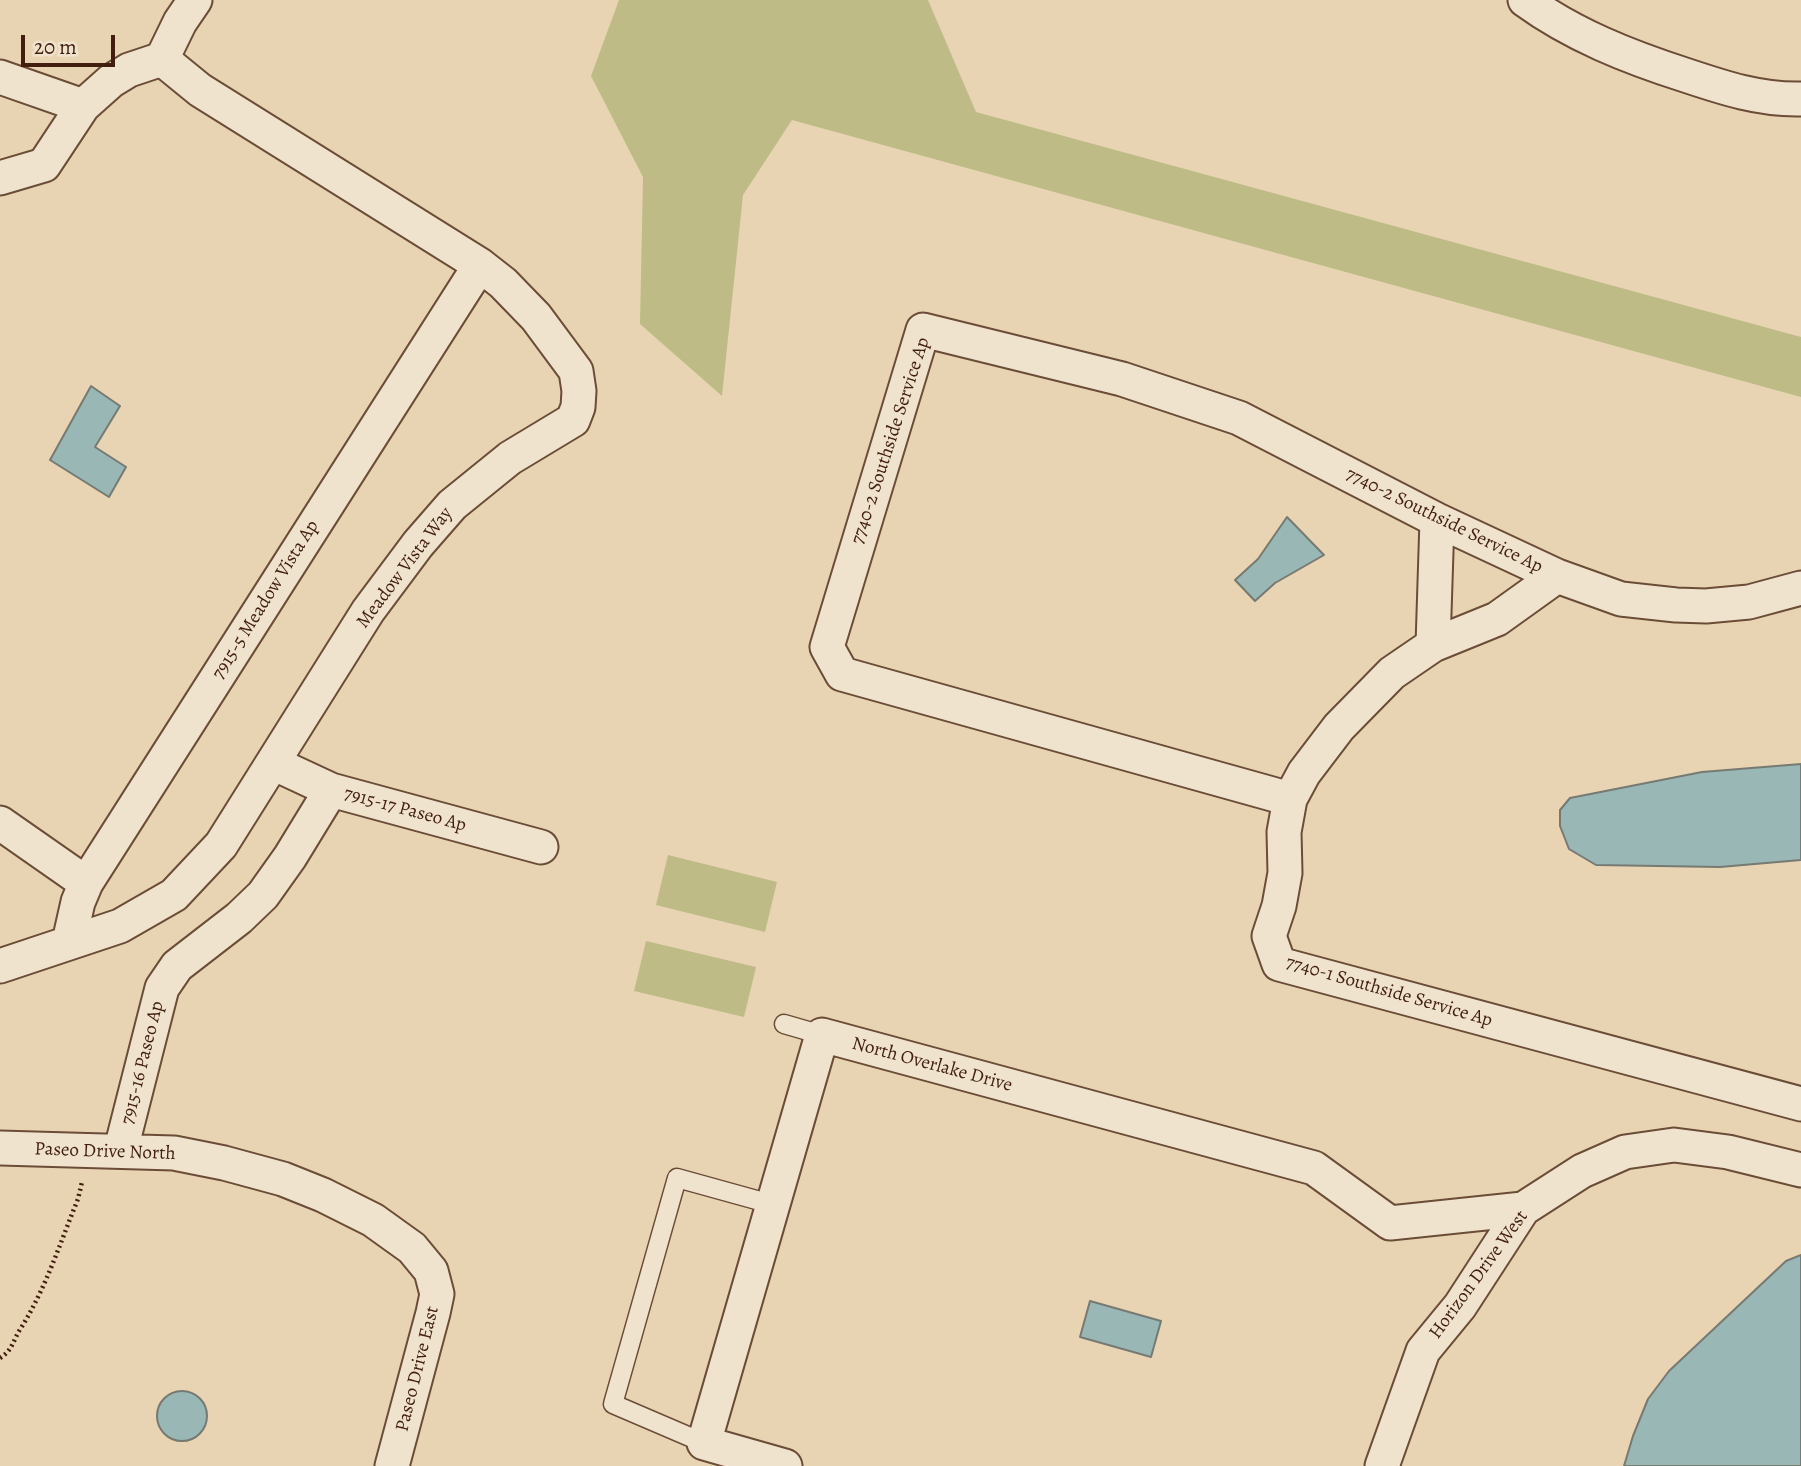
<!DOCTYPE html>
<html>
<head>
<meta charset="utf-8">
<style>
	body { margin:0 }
	#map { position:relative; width:1801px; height:1466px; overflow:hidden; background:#e8d4b3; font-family:Alegreya,serif }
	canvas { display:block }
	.scale { position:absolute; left:21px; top:35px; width:94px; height:32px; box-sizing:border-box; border:4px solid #411e0e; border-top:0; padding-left:9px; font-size:21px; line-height:24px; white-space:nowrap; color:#411e0e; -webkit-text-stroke:5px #f0e3ce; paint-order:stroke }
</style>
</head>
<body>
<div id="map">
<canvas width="1801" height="1466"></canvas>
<div class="scale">20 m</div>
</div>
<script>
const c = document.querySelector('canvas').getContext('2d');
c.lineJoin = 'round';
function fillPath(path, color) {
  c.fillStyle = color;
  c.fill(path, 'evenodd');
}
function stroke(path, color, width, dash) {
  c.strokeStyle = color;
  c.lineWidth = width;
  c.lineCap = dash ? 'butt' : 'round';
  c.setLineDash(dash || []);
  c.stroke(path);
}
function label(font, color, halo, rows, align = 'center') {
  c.font = font + ' Alegreya,serif';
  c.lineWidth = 5;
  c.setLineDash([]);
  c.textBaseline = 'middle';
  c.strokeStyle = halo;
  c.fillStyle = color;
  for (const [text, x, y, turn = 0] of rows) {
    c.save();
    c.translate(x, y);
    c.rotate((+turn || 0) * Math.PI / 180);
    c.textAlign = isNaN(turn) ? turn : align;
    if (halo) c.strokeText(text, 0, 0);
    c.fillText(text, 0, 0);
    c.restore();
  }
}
fillPath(new Path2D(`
	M619,0h309l48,112 825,225v60l-1009,-277 -49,75 -21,201 -82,-72 3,-147 -52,-101z
	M668,855l109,27 -12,50 -109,-27z
	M646,941l110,26 -12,50 -110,-26z`), '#bebb87');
const water = new Path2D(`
	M91,386l29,20 -25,41 31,20 -17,30 -59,-37z
	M1287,517l37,38 -49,28 -20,18 -20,-21 23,-21z
	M1801,764v96l-81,7 -124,-2 -27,-16 -9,-23v-16l10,-12 132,-26z
	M1801,1255v211h-177l9,-30 15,-37 21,-28 117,-110z
	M1090,1301l71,20 -10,36 -71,-20z
	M157 1416a25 25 0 1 1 50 0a25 25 0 1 1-50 0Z`);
fillPath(water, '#99b7b5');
stroke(water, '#767a72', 2);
const service = new Path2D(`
	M784,1024l38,11
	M704,1443l-91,-39 64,-226 94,26`);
const minor = new Path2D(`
	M1525,0c48,35 104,57 160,75 39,13 75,25 116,24
	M0,77l83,29 -39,59 -44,13
	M83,106l28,-25 18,-11 33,-11 18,-37 15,-22
	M1557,576l-60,43 -64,26 -41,28 -53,54 -35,46 -14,26 -6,33 1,41 -6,33 -10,30 10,28 522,140
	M1433,645l4,-125
	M273,763l58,27 210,57
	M1290,799l-448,-125 -15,-27 96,-317 199,49 117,39 198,102 120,56 64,23 55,6 30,1 43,-4 52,-14
	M0,823l86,60
	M69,942l9,-40 8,-19 394,-618
	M0,966l120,-40 54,-31 47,-50 147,-234 50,-67 34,-39 58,-47 63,-38 5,-13 1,-16 -3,-20 -40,-54 -33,-34 -23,-18 -280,-175 -38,-31
	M0,1148l174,5 50,10 59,16 40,16 50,25 39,28 19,23 6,23 -4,19 -41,153
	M121,1149l41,-161 15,-22 62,-48 24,-23 27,-38 41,-67
	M785,1466l-81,-23 118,-408 492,133 76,55 133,-14
	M1382,1466l41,-115 37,-45 63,-97 59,-38 43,-19 49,-7 54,7 73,18`);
stroke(service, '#6b4c37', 21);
stroke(minor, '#6b4c37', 37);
stroke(new Path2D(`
	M0,1358c13,-8 13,-18 21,-30 25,-40 39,-85 57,-129l4,-17`), '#411e0e', 4.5, [2, 3.5]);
stroke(service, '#f0e3ce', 18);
stroke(minor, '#f0e3ce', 33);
label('19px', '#411e0e', '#f0e3ce', [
	["7740-2 Southside Service Ap",891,441,-72],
	["7740-2 Southside Service Ap",1444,521,26],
	["Meadow Vista Way",405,568,-53],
	["7915-5 Meadow Vista Ap",266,600,-58],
	["7915-17 Paseo Ap",405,810,15],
	["7740-1 Southside Service Ap",1389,992,16],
	["7915-16 Paseo Ap",143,1063,-76],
	["North Overlake Drive",932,1065,15],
	["Paseo Drive North",105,1152,2],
	["Horizon Drive West",1479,1275,-54],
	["Paseo Drive East",418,1369,-76]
]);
</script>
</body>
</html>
